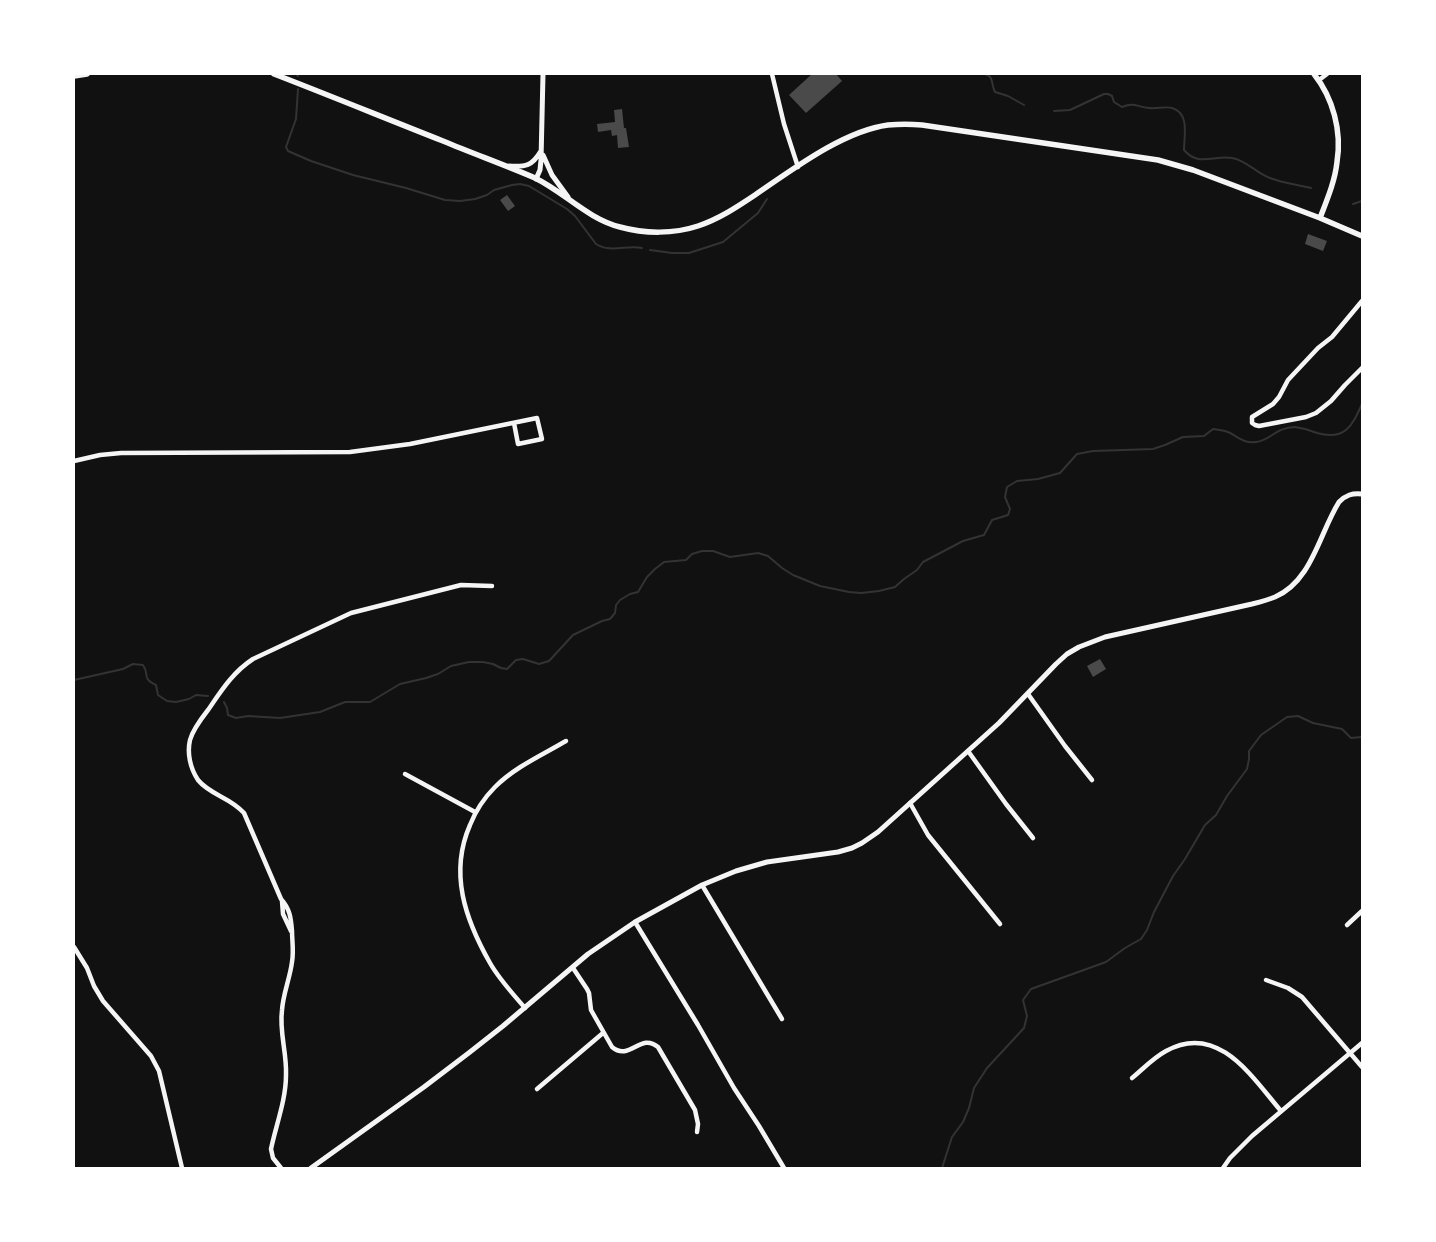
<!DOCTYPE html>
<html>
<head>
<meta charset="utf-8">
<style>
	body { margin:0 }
	#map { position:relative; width:1436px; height:1242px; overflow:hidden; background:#111; font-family:"Exo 2",sans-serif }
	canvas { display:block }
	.frame { position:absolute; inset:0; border:75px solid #fff; pointer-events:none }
</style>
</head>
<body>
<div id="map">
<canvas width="1436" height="1242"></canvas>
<div class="frame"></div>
</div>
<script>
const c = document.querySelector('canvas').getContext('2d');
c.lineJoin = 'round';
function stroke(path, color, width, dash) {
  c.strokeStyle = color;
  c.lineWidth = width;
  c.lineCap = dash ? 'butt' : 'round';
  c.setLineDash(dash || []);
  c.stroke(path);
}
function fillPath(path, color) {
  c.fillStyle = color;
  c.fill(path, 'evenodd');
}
stroke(new Path2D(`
	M296,74l2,2
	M985,74c9,2 6,11 10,18l13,4 16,9
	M298,89l-2,30 -10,28 2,4 23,10 42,14 53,13 39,12 15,1 15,-2 12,-4 7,-5 18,-5 8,-1 9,2 38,23 8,7 21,28c14,9 30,1 46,4
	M1054,111l16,-1 34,-16h4l4,2 2,6 8,5c13,-5 15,0 27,1 7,1 17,-2 23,0 18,5 12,28 12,42 14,17 30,5 48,8 14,2 24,15 38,20 13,5 28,7 41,10
	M1353,204l9,-3
	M650,250l22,3h17l34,-11 35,-29 9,-14
	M74,680l49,-11 10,-5 10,1c7,10 -2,13 13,20l2,10 9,6 9,1 13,-3 7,-4 12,1
	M224,702l3,6 1,7 8,3 12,-2 32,2 40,-6 25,-10h25l30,-18 26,-6 12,-4 13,-8 18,-4h14l10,2 8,4 6,1 9,-9 7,-1 16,5 10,-3 24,-26 29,-14 8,-2 5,-6 1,-8 4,-5 10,-6 8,-2 9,-15 8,-8 9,-7 22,-2 6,-6 10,-3h11l17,6 28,-4 10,3 14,12 11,7 27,11 29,6 12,1 18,-2 16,-4 9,-8 13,-9 6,-8 40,-21 21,-6 8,-15 16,-5 2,-6 -5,-12 2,-10 10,-6 21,-2 22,-6 17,-19 16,-3 60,-2 12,-4 18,-8 21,-1 9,-7c5,1 10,1 15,3 9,4 16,12 28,10 14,-1 20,-15 39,-15 8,1 15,3 22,6 28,8 35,-7 45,-29
	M942,1168l10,-31 11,-15 6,-14 5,-20 13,-20 37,-40 3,-12 -4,-16 8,-11 75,-27 19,-14 16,-9 6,-9 7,-18 19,-36 12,-17 20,-34 11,-10 11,-19 20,-27 2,-10v-8l12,-16 26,-18 11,-1 15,7 29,6 9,9 11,-1`), '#333', 2);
fillPath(new Path2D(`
	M812,74h24l6,7 -36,32 -17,-18z
	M622,109l2,19h2l3,19 -11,1 -1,-13 -5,1 -1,-6 -13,2 -1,-8 18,-2 -1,-12z
	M507,195l8,11 -7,5 -8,-11z
	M1308,234l19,7 -4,10 -18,-7z
	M1100,659l6,10 -13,8 -6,-11z`), '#4a4a4a');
stroke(new Path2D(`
	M772,74l12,50 14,43
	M1319,80l8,-6
	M1362,301l-30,36 -14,11 -30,32 -9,17 -6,7 -21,13v6l3,2 4,1 47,-9 10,-4 15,-12 14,-16 17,-17
	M74,461l26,-6 21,-2 229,-1 60,-8 127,-26 5,21 -24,5 -4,-21
	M1028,694l37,52 27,34
	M968,751l38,53 27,34
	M405,774l70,38
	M910,803l18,32 72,89
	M702,885l80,134
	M282,901l1,13 8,17
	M635,922l63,103 36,63 25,38 25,42
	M1347,925l15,-14
	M74,947l13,21 7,18 9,15 48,55 8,15 23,97
	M573,968l14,21 2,4 2,17 21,37c18,15 28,-15 46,0l37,63 3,14 -1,8
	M1266,980l22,8 14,9 60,70
	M525,1008c-12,-14 -26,-29 -35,-45 -25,-44 -41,-90 -20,-138 6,-15 14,-27 25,-38 20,-20 47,-32 71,-46
	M1132,1078c11,-9 21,-20 34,-27 52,-29 86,26 115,60
	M537,1089l66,-56
	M281,1168l-8,-10 -2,-9c5,-24 15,-49 15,-74 1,-22 -7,-43 -4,-65 1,-16 8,-32 10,-48 2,-11 0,-21 0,-31 -1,-13 -2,-22 -11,-32l-37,-86c-14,-16 -34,-18 -46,-33 -8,-12 -11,-27 -8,-40 3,-11 11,-21 18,-30 13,-19 25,-38 45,-51l98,-46 110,-28 31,1
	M1223,1168l7,-10 22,-22 110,-93`), '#f5f5f5', 4.5);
stroke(new Path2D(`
	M543,155l9,20 16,22
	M509,166c17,1 23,0 32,-15
	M536,179l4,-9 1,-10 2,-86
	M311,1168l113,-81 46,-35 33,-26 85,-72 47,-32 67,-37 34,-14 31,-9 71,-10 14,-4 10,-5 16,-11 121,-109 57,-59 11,-10 12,-7 26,-10 147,-33c8,-2 16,-4 23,-7 37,-16 44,-63 64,-95 7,-7 13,-9 23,-8`), '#f5f5f5', 5);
stroke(new Path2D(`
	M274,74c57,22 113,45 169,67 31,13 62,24 92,37 29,14 53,41 85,49 25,7 54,7 78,-1 21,-7 39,-19 57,-31 37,-25 88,-64 133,-70 11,-1 23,-1 34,0l236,35 35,10 127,48 42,18
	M1314,74c19,24 28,57 23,88 -2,19 -10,38 -17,56
	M74,76l13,-2`), '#f5f5f5', 5.5);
</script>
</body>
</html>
